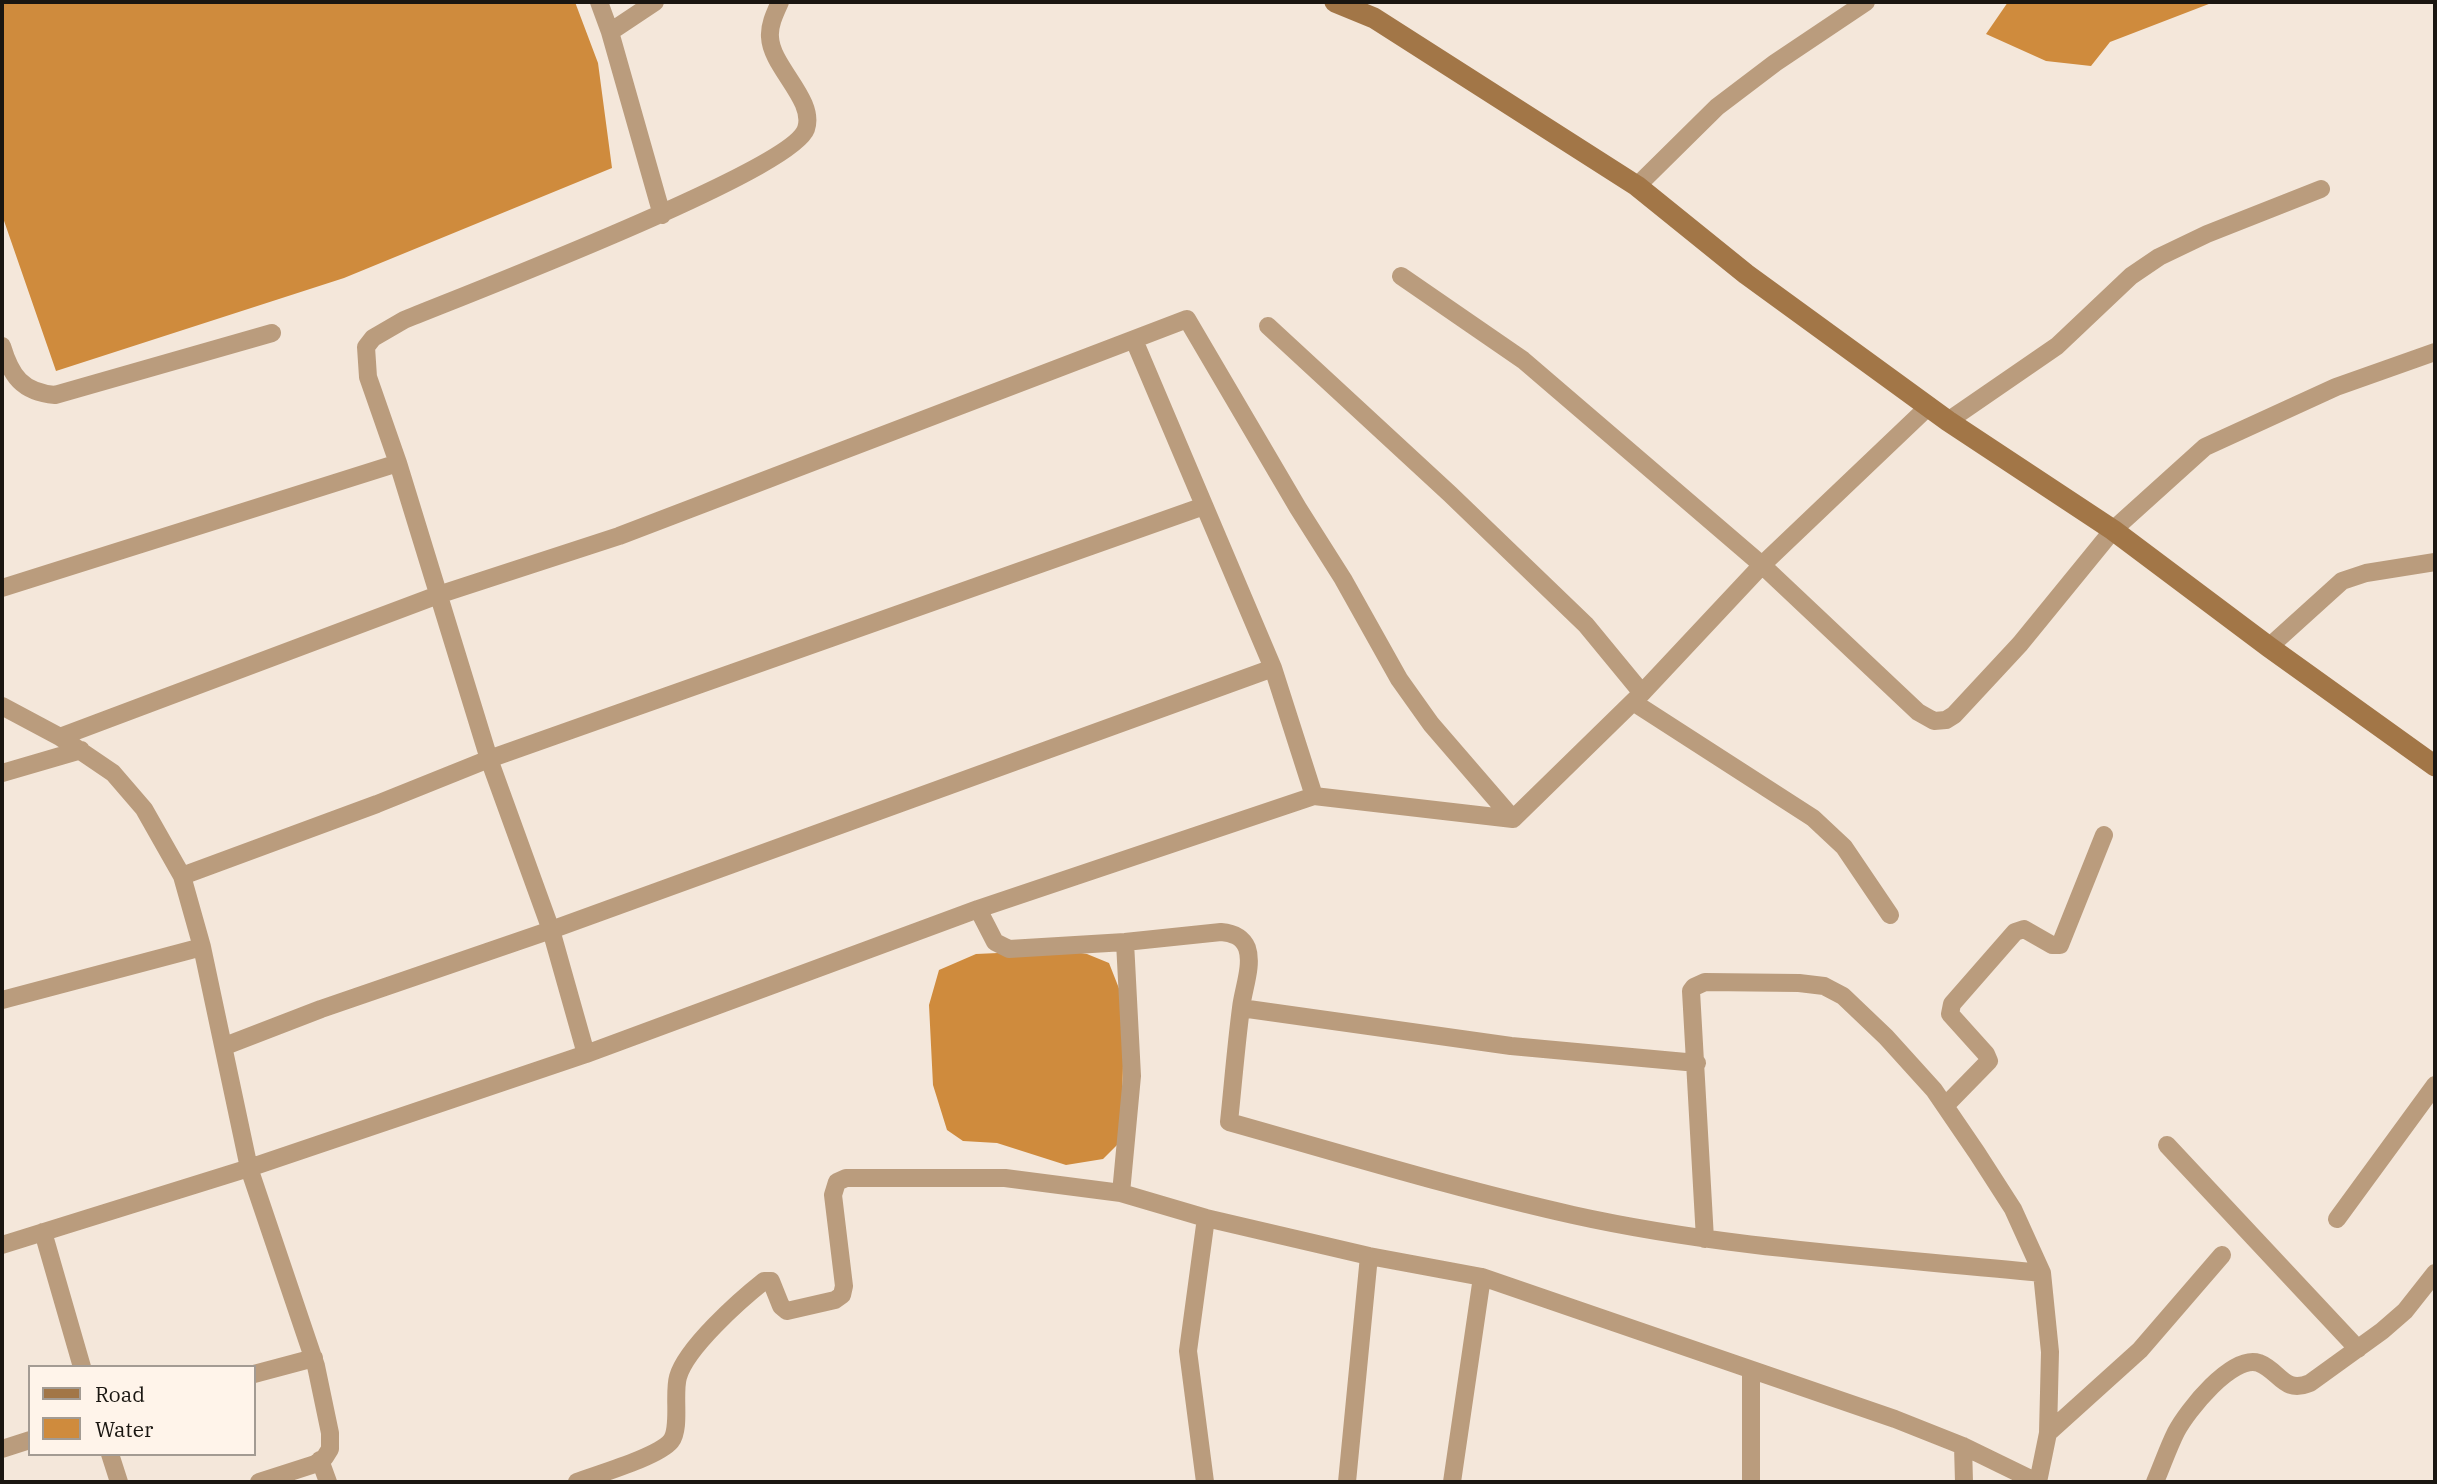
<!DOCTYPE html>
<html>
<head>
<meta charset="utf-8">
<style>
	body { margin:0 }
	#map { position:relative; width:2437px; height:1484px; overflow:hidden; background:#f4e7da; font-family:"IBM Plex Serif",serif }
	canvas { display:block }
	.frame { position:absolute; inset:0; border:4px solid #1a1611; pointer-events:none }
	.legend { position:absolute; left:28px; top:1365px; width:228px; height:91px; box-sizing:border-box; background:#fff4ea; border:2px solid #a39b93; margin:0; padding:9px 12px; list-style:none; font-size:21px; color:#1a1611 }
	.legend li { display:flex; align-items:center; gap:14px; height:35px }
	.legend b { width:35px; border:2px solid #a39b93 }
</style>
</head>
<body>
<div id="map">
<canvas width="2437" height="1484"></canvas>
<div class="frame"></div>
<ul class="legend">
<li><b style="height:9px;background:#a27647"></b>Road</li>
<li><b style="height:19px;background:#cf8b3d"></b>Water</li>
</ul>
</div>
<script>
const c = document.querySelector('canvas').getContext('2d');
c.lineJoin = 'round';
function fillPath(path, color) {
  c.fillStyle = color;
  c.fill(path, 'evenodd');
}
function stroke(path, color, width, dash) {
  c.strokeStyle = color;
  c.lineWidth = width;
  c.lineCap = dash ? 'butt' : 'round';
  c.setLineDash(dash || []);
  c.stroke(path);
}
fillPath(new Path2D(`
	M2,2h573l23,61 14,105 -268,110 -288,93 -54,-156z
	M2008,2h206l-104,40 -19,24 -45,-5 -60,-27z
	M1063,950l24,4 22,9 11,28 4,38 -2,74 -4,41 -15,15 -37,6 -69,-22 -34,-2 -16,-11 -14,-45 -4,-80 10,-35 37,-16z`), '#cf8b3d');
stroke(new Path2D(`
	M599,2l11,30 52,183
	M610,32l45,-30
	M1637,186l80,-79 58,-44 91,-61
	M1401,276l122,84 239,205 156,147 16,9 12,-1 8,-5 66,-71 93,-114 92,-83 131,-60 99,-35
	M1268,326l182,168 136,131 56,68
	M1134,340l139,328 41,128
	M2,346c9,30 20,46 53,49l217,-62
	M1948,421l109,-75 74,-70 28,-19 48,-23 114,-45
	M2,588l396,-125
	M2269,647l73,-66 24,-8 69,-11
	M1633,702l180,116 31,29 46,68
	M2,706l58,31 53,36 31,36 38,67 20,71 47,221 67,198 14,67v16l-5,8 -10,7 -56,18
	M60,737l378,-142 181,-59 568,-217 111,189 45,71 56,100 32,45 82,95
	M2,773l79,-23
	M182,876l195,-72 112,-45 715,-253
	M978,909l17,33 14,7 116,-7 96,-10c11,1 21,4 26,16 6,17 -4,42 -6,60 -5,38 -8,76 -12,114 114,32 228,67 344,93 153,34 313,42 469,58
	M2,1000l200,-53
	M1241,1008l270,38 186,17
	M225,1046l96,-37 230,-79 722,-262
	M586,1054l-35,-124 -62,-171 -91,-296 -30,-86 -2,-30 7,-9 31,-18c58,-24 387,-149 402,-191 10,-29 -35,-62 -36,-92 -1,-12 5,-24 10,-35
	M1945,1106l44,-45 -3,-7 -36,-40 2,-10 63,-72 9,-3 28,16h8l44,-110
	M2167,1145l191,204
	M1121,1193l11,-117 -7,-134
	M2337,1219l98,-134
	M43,1232l39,135
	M1705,1239l-14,-248 3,-4 11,-5 94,1 25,3 19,10 43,41 48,53 43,63 36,56 29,64 8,79 -2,81 -10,49
	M2,1245l247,-77 337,-114 392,-145 336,-113 199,23 129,-126 120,-128 167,-159
	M1751,1370v112
	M254,1374l60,-16
	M2048,1433l92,-83 82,-95
	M1963,1446l1,36
	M2,1449l28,-9
	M110,1454l9,28
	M320,1460l8,22
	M577,1482c21,-8 81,-25 94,-41 10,-13 2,-47 7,-64 8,-29 62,-77 86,-96h7l10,25 6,5 48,-11 7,-5 2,-9 -11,-91 4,-13 9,-4h159l116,15 85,25 163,38 113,21 413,142 68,27 74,36
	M1205,1482l-17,-131 18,-133
	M1347,1482l22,-226
	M1452,1482l30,-205
	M2155,1482c7,-16 13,-34 21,-50 11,-21 56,-78 83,-69 21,8 24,31 51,20l72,-52 23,-20 30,-38`), '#ba9c7d', 18);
stroke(new Path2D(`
	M1335,2l39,16 263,168 109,88 202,147 165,109 156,117 166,119`), '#a27647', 21);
</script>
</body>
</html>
